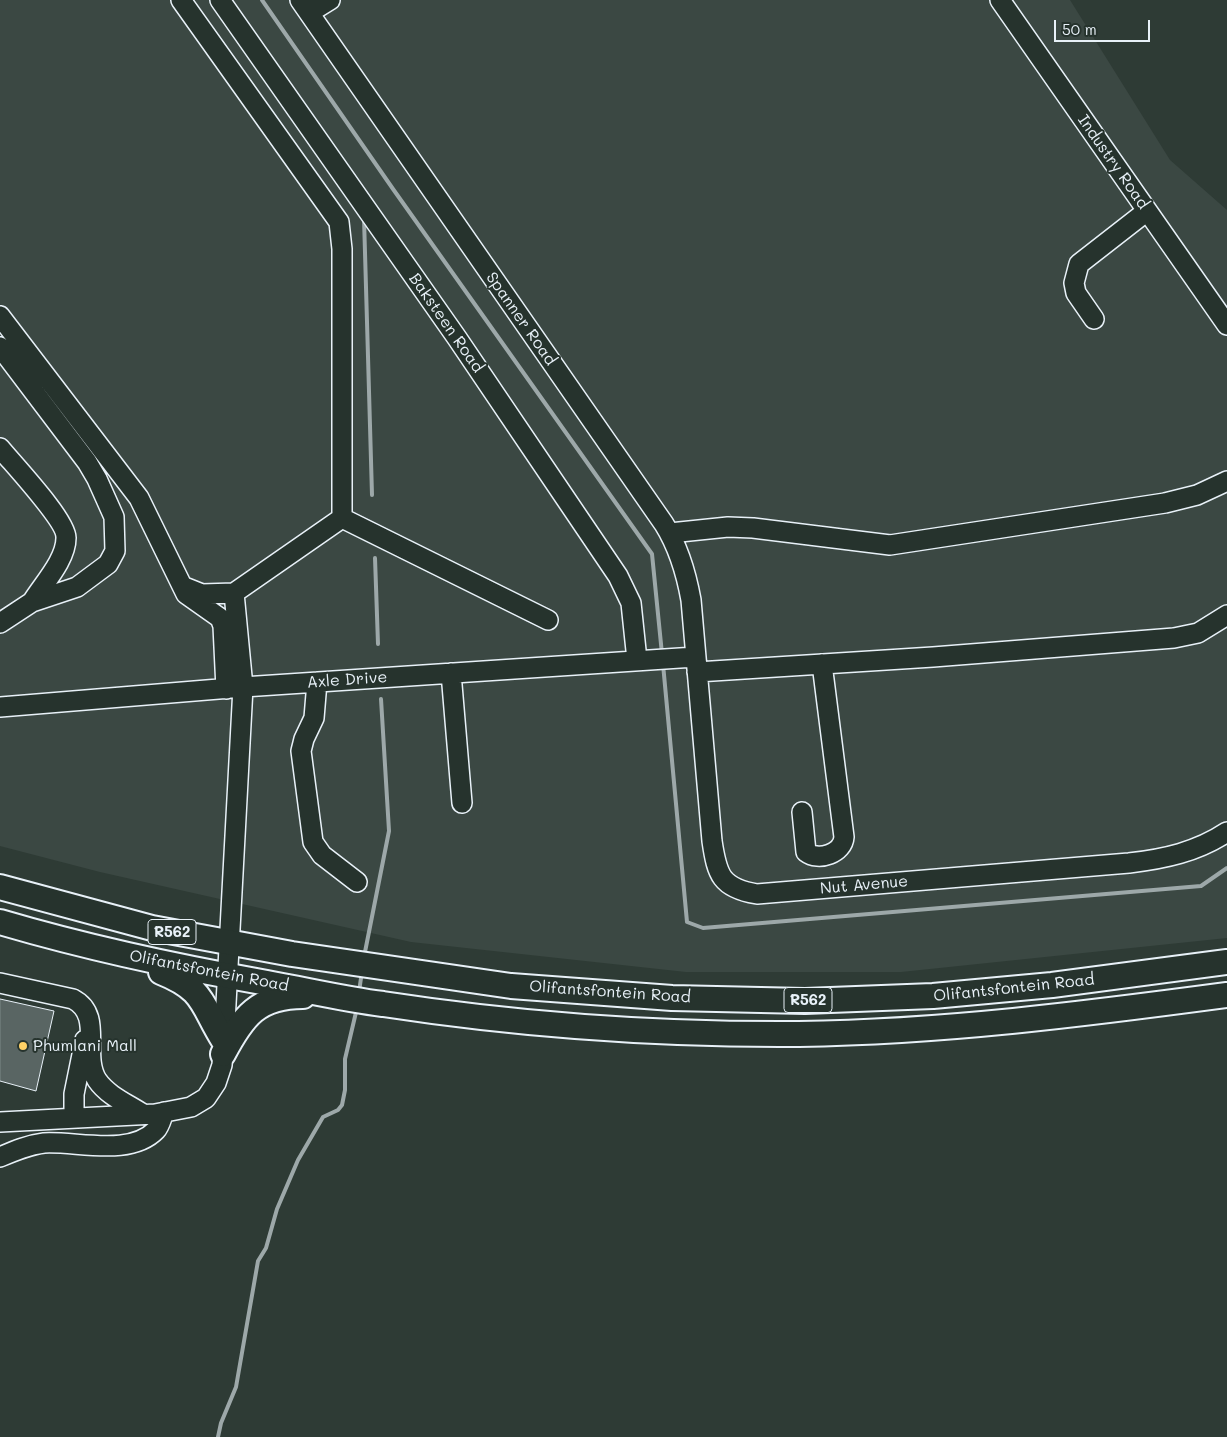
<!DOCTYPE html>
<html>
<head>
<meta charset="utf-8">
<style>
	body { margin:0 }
	#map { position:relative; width:1227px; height:1437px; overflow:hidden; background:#2e3b35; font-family:Mali,sans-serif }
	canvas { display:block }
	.scale { position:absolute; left:1054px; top:20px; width:96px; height:22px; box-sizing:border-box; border:2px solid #e8f1f8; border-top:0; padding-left:6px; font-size:15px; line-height:18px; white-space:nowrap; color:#e8f1f8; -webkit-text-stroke:4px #26332d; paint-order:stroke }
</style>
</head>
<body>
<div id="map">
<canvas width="1227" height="1437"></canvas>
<div class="scale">50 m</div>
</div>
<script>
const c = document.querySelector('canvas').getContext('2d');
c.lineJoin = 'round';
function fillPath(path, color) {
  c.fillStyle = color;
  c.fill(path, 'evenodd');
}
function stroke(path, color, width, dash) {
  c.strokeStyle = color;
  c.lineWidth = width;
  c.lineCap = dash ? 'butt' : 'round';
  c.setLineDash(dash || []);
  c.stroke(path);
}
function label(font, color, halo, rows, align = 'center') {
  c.font = font + ' Mali,sans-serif';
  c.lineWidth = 4;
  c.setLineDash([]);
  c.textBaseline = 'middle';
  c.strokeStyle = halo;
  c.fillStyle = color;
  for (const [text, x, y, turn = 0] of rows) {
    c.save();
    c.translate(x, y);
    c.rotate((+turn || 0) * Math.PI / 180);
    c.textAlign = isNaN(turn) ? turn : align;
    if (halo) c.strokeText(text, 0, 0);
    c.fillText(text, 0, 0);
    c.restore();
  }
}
fillPath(new Path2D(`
	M0,0h1070l100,160 57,50v728l-326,34h-215l-275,-30 -311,-70 -100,-26z`), '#3b4843');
stroke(new Path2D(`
	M262,0l131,189 259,365 10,100
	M364,218l8,277
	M375,558l3,86
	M663,664l24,258 16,6 498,-42 26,-18
	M364,957l25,-126 -8,-132
	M359,992l3,-21
	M218,1437l3,-14 15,-36 22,-126 8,-13 11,-39 21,-49 25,-43 15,-7 4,-5 3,-15v-31l12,-51`), '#9da8a9', 4);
const building = new Path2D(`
	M0,999l54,12 -18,80 -36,-10z`);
fillPath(building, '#596563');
stroke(building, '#e8f1f8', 1);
const minor = new Path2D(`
	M181,0l158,222 3,27v269l-108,75 -32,1 -20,-8
	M220,0l237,338 161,238 13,27 6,57
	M300,0l364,524c15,24 22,48 27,76l21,241c5,34 9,47 45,53l372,-31c35,-4 68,-11 98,-31
	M1000,0l227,325
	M309,13l21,-13
	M0,316l139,182 47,96 34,24 3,8 3,63
	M1094,319l-18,-26 -2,-10 5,-19 68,-53
	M0,347l87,115 10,17 17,38 1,34 -7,13 -31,23 -45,15 -32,21
	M0,448c13,16 67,73 66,90 0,22 -23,46 -34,64
	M342,518l206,102
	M670,533l58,-6 25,1 137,17 275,-42 32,-8 30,-14
	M697,672l236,-15 241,-19 24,-5 29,-18
	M451,673l11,130
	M317,682l-3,36 -10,21 -3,12 12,91 9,13 35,27
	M0,707l243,-20 452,-30
	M802,812l4,40c13,10 37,1 38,-15l-22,-173
	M0,983l73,16c31,16 8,55 24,81 11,16 31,24 46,34
	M74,1118v-24l11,-54
	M0,1122l155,-8 36,-7 15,-9 10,-15 6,-18 2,-24 19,-354 -9,-94
	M0,1157c14,-6 28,-12 44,-14 33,-2 86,14 112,-13 4,-4 6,-13 8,-18`);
const major = new Path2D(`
	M0,887l152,41 140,26 219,32 161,12 133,3 128,-5 119,-11 175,-23
	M0,922c88,26 177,45 267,61 39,7 77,16 116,21 137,21 278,31 416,30 144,-2 286,-20 428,-39
	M161,972c45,18 40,33 63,69
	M223,1054c20,-38 35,-58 80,-58`);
stroke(minor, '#e8f1f8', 22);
stroke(major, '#e8f1f8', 28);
stroke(minor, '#26332d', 19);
stroke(major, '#26332d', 24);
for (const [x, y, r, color] of [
	[23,1046,5,"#ffd166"]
]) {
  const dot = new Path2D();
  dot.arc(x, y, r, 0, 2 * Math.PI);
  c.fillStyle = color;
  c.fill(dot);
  stroke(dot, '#26332d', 2);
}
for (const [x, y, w] of [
	[172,932,48],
	[808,1000,48]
]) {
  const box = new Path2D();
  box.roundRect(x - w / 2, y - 12.5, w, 25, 4);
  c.fillStyle = '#26332d';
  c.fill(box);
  stroke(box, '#e8f1f8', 1);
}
label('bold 15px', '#e8f1f8', null, [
	["R562",172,932],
	["R562",808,1000]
]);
label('16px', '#e8f1f8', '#26332d', [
	["Industry Road",1113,162,55],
	["Spanner Road",521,319,55],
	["Baksteen Road",446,323,55],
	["Axle Drive",347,680,-4],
	["Nut Avenue",864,885,-5],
	["Olifantsfontein Road",209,971,11],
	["Olifantsfontein Road",1014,988,-6],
	["Olifantsfontein Road",610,992,4]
]);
label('16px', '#e8f1f8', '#26332d', [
	["Phumlani Mall",33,1046]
], 'left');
</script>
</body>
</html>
